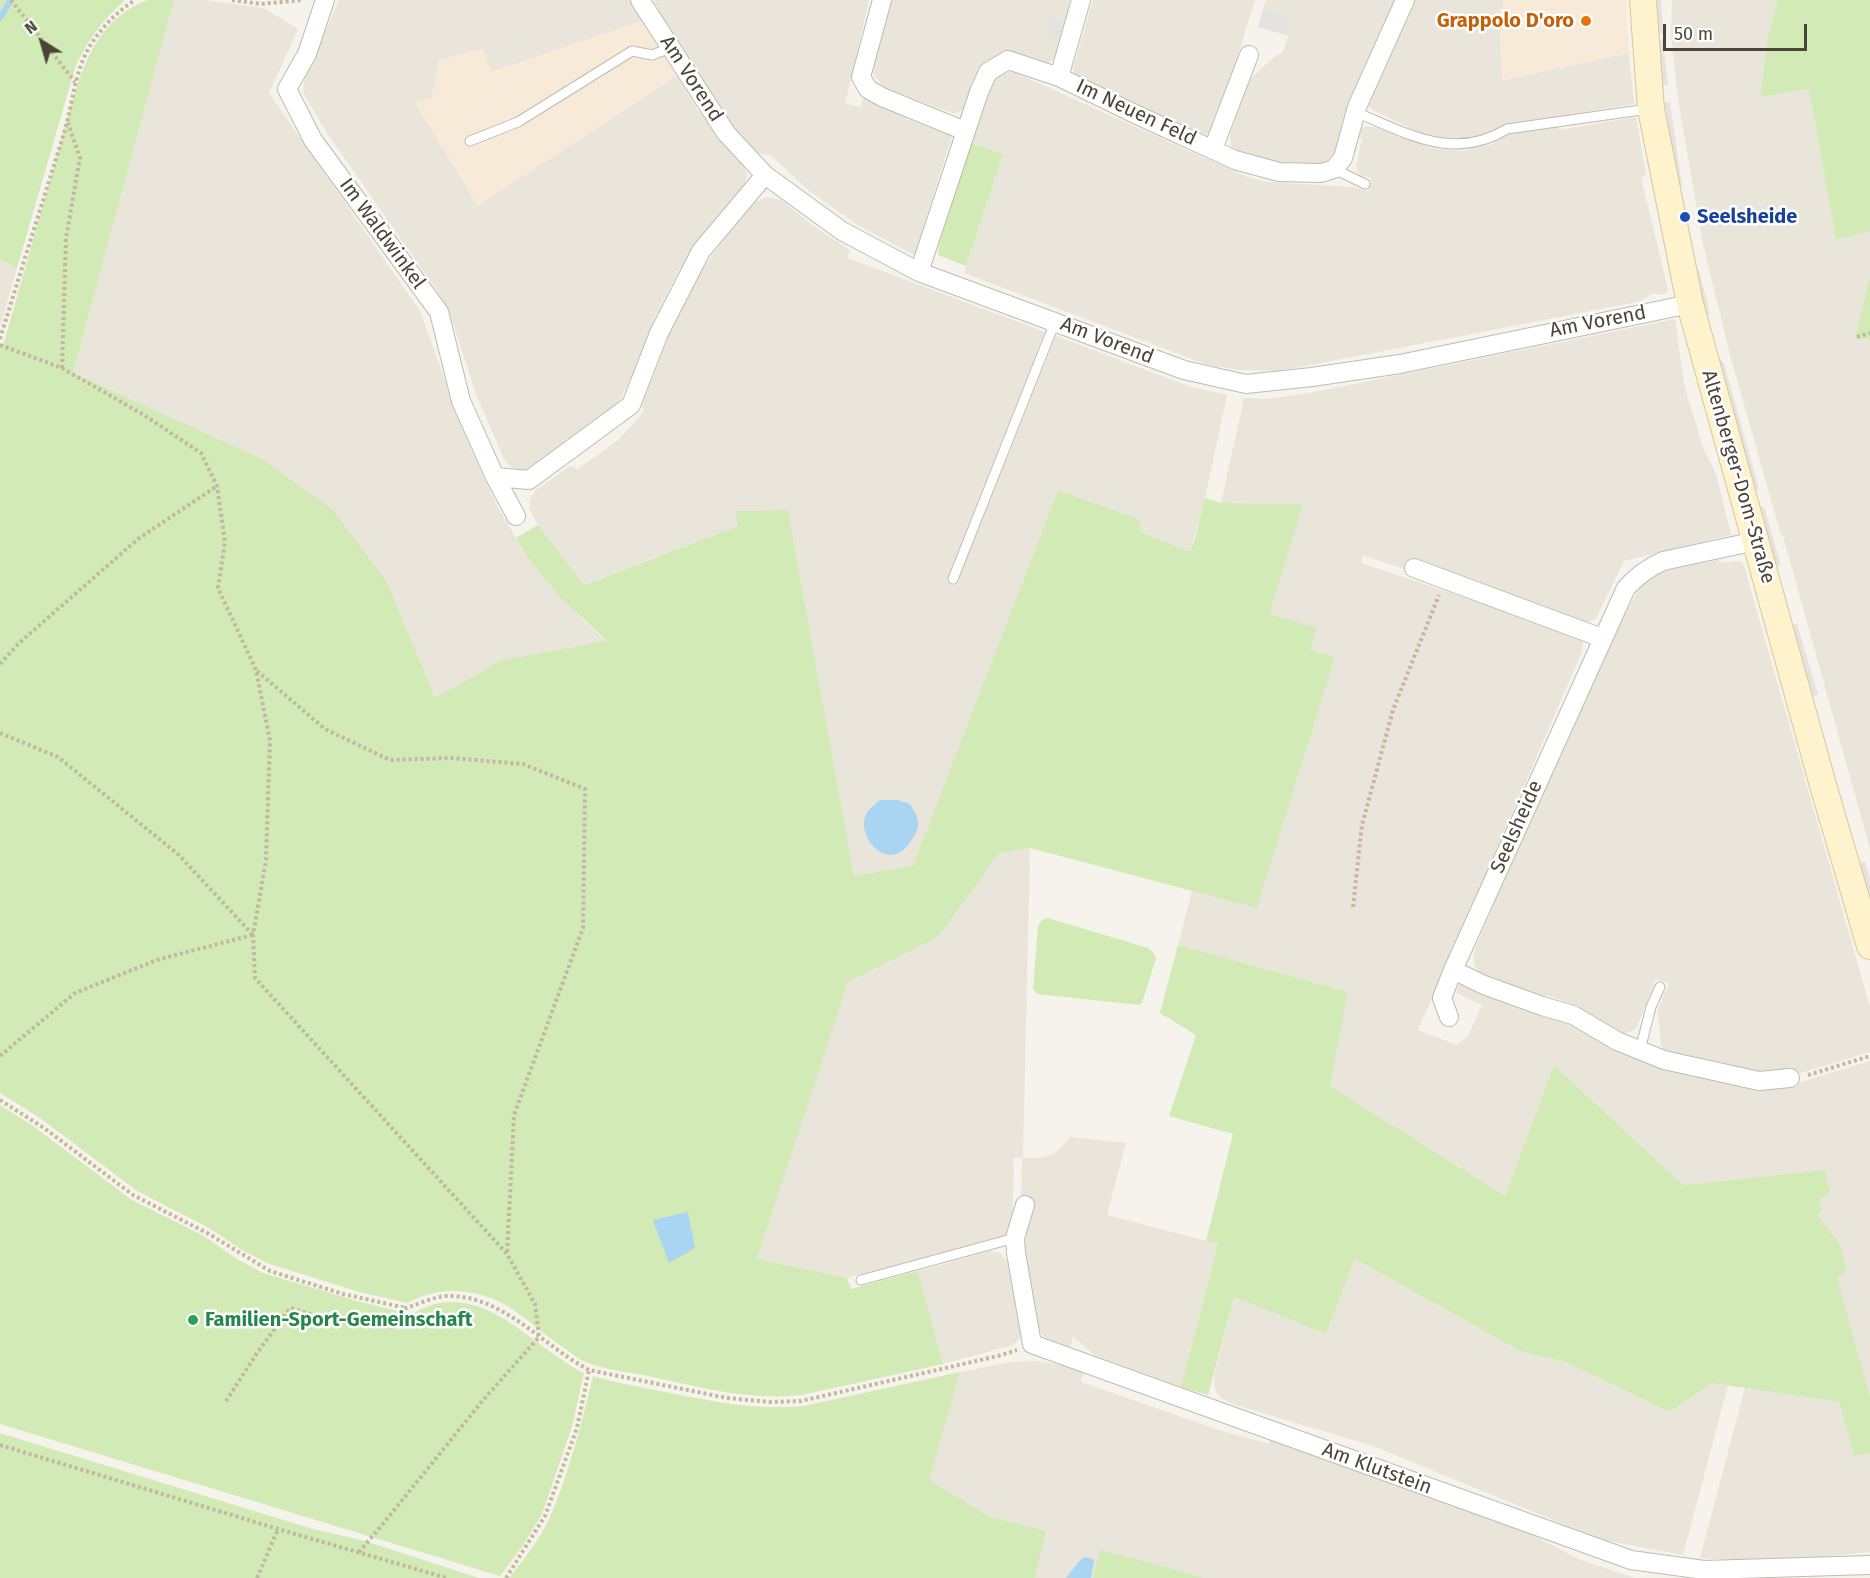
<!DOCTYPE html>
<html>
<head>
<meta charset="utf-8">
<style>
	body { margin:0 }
	#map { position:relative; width:1870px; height:1578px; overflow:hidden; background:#f6f3ec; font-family:"Fira Sans",sans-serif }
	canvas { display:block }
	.north { position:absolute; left:12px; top:12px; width:60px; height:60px; -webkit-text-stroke:4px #fff; paint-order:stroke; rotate:323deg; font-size:16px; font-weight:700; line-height:24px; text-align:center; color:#4b4439 }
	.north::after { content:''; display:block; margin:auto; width:21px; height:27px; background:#4b4439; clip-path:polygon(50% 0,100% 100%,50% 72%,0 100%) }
	.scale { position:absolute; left:1663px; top:24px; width:144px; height:27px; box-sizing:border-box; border:3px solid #4b4439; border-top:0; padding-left:8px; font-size:18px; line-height:21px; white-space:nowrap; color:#4b4439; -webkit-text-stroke:4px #fff; paint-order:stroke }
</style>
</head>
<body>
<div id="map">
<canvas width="1870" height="1578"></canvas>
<div class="north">N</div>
<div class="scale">50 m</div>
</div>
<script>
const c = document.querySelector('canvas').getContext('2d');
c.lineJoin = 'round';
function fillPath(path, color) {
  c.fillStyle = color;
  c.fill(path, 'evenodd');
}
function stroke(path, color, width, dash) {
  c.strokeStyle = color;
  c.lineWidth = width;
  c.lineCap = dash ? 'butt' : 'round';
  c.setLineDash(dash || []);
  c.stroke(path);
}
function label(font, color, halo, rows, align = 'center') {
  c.font = font + ' "Fira Sans",sans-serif';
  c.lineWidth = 5;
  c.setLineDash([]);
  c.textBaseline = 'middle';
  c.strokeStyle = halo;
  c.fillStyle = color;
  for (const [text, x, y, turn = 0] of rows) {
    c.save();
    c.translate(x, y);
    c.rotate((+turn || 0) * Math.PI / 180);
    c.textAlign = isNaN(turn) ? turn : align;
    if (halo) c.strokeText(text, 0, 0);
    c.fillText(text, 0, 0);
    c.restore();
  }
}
fillPath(new Path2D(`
	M174,0h30l60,8 34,21 -29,64 151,218 43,119 32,72 21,36 13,21 54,61 24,22 -105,18 -67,39 -48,-117 -314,-209z
	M339,0h293l11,21 -152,51 -8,-23 -44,11 -7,37 -16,6 61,102 200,-129 20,33 47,56 3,10 -3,11 -50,60 -16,26 -24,47 -19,51 -14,28 -10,13 -82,59h-14l-10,-9 -28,-64 -24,-74 -13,-28 -113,-162 -21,-35 -3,-8 2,-13z
	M654,0h215l-24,104 15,3 5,-11 43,17 -2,6 46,17 -37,117 -2,1 -54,-28 -51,-36 -36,-34 -19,-4 -21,-22 -69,-108z
	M888,0h186l-7,22 -16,-5 10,25 -6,16 -7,5 -6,1 -25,-9 -53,54 -7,4h-5l-67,-25 -10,-11 -2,-12z
	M1093,0h162l-39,126 -5,7 -10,2 -126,-59 -2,-8z
	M1266,0h131l-60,155 -11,9 -9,2 -42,-2 -38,-12 -6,-6 -1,-10 16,-53 29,-27 7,-3 12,-33 -31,-11z
	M1410,0h93v8h-4l4,72 126,-27 5,51 -129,22 -25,12 -28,3 -26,-5 -53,-26 -6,-6z
	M1672,0h106l-10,36 -8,61 49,-8 27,151 34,-9v44l-15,63 15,2v509l-87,-313 -2,-1 -51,-180 -27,-111 -25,-144 -7,-66z
	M1009,72l7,1 229,103 22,6 85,5 16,4 3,-13 -11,-3 -4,-8 6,-28 -6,-2 5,-9 5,-2 25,4 40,18 32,3 31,-7 1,-4 10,-7 53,-9 1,6 77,-13 10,57 -1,2 -4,2 27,111 -1,4 -5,2 -9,-2 -11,8 -362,70 -41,-1 -31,-5 -244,-92 39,-119 -32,-11 18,-59 10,-9z
	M767,197l14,3 31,25 38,25 -3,8 198,74 -73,185 10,3 74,-184 135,51 36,8 -22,103 -15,54 -47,-19 -4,-4 2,-9 -83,-30 -145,377 -59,9 -66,-366 -52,1 2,15 -155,59 -30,-38 -15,-22 -9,-17 1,-9 6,-9 34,-24 8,3 39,-28 21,-22 6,-9 -3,-5 1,-4 11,-23 21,-57 27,-50 34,-47 22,-23z
	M0,260l17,8 -17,59z
	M1675,319l9,65 19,64 13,26 15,61 -107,26 -28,57 -10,6 -174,-52 -49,-17 -2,8 141,47 80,30 1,2 -1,10 -164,378 39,15 11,-9 14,-31 -26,-12 4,-10 109,40 58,33 65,21 7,-4 85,14 86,-26v336l-34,-119 5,-32 -25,-31 9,-45 -142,15 -129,-120 -49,131 -175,-110 18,-94 -170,-47 14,-54 65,16 78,-250 -25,-7 6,-22 -48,-14 34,-110 -81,-1 23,-105 23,1 43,-6z
	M1718,560l5,3 14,-2 5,1 2,4 126,441v45l-73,22 -1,-3 -15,3 -31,-1 -87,-24 -2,-5 -3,-35 11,-26 -14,-4 -1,7 -17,40 -3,4 -9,3 -5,-1 -43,-26 -31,-11 -2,5 -58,-21 -8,-6 -5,-14 2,-10 32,-76 108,-240 29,-53 13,-6 15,-5z
	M1030,848l-7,310h16l12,-3 8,-5 11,-13 56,6 -19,72 111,29 -37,143 -87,-32 -21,-19 -3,12 -24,-10 -5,-5 -5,-8 -16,-70 2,-97h-8l-2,66 -5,10 -4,2 -156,42 -90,-19 91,-278 90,-44 60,-84z
	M991,1251l9,2 7,9 15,68 -2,8 -7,7 -70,19 -25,-93z
	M1355,1259l167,93 41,9 107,51 42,-29 16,2 -45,170 -81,-15 -229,-94 -127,-38 -18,-6 -8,-5 -5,-8 -1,-13 20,-79 92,37z
	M1037,1361l27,4 19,6 -2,11 138,48 50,14 2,-8 252,94 57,30 55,18h-430l-104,-29 -8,29h-58l10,-47 -55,-14 -62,-37 32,-108 50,-10z
	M1745,1388l94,14 15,54 16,-2v98l-98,10 -72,-4z`), '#eae5da');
fillPath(new Path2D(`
	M1503,0h123l3,53 -127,27 -3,-72h4z
	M643,21l34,55 -199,130 -63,-103 17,-6 7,-37 44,-11 8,23z`), '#f7ead8');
fillPath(new Path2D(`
	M0,0h125c-23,21 -35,37 -49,65l-59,203 -17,-8z
	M148,0h26l-101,373 189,86 71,51 54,72 48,116 67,-38 105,-19 -47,-44 -31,-38 -13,-21 22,-13 46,60 154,-59 -3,-15 53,-1 66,366 59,-10 145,-376 83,30 -2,9 4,4 47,19 5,-14 10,-40 16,5 82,1 -34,110 48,14 -7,22 25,7 -78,251 -227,-60 -31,5 -61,84 -90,45 -91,277 90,19 4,11 67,-18 25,93 -141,31c-52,6 -103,-8 -154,-19 -20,-4 -43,-6 -62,-14 -8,-3 -16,-10 -23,-15 -19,-12 -41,-33 -59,-43 -31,-16 -66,-18 -96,-1l-49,-11 -92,-29 -25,-13 -33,-22 -72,-37 -97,-73 -40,-25v-745l4,-6c18,-62 35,-124 53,-186 10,-34 21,-84 39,-113 13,-20 29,-35 52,-43z
	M1778,0h92v231l-34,9 -27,-151 -49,8 8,-61z
	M971,143l32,11 -37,112 -28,-11 1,-11z
	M1870,275v65l-15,-2z
	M1048,918l100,30 5,4 3,6 -14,45 -3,2 -102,-11 -4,-5 5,-63 4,-6z
	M1178,945l170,47 -18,94 175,110 49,-131 129,120 142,-15 5,22 -11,8 3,10 -5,5 24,31 5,24 -9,8 33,119v57l-16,2 -15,-54 -127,-19 -42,29 -107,-51 -41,-9 -167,-93 -29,75 -92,-37 -26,98 -27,-8 37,-143 -12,-3 27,-107 -64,-18 27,-81 -36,-22z
	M0,1105l33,21 99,74 72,36 33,23 26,14 94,28 41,10 -8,12 8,7c9,-14 20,-21 36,-26 51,-12 88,30 127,55 7,5 15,11 23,14l-12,54 -30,87 -20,33 -22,29 -500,-152z
	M960,1372l-31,108 61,37 56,14 -11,47h-526c15,-19 31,-39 41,-61 19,-44 32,-95 43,-141 23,7 48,11 72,16 46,9 92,19 139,14z
	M0,1433l313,96 52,12 114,37h-479z
	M1100,1549l105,29h-112z`), '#d2eab5');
fillPath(new Path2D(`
	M1656,0h5l2,33 -6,1z
	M1263,9l31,11 -5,16 -31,-9z
	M1051,17l16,5 -6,20 -17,-5z
	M1663,40l5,45h-6l-4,-44z
	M1670,102l12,83 -6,1 -12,-83z
	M1699,270l11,44 -5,1 -11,-44z
	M1716,355l8,8 35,126 -5,2z
	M1764,507l17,58 -6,1 -16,-58z
	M1797,624l21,71 -6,2 -20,-72z
	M1865,862l5,17v22l-11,-38z`), '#e5e3e0');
fillPath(new Path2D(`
	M880,800h17l13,4c8,13 12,20 3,34 -4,6 -9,14 -17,16 -18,6 -37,-20 -31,-37 2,-7 9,-12 15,-17z
	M688,1212l7,36 -26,15 -16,-43z
	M1086,1557l8,3 -3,18h-25l15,-19z`), '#a9d4f2');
stroke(new Path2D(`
	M0,18l11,-18`), '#a9d4f2', 6);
const service = new Path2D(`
	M1355,112c52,21 98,50 152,17l141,-20
	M470,141l48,-19 114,-71 20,4 18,-7
	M1334,169l31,15
	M953,579l102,-257
	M1640,1050l11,-43 9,-20
	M861,1280l154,-42`);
const minor = new Path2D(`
	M325,0l-18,54 -20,35 26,51 126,172 22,89 34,76 21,39
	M640,0l86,133 39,42 77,56 77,41 265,98 62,14 66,-7 88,-13 290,-60
	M882,0l-21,77 7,12 14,8 83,34
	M1059,77l22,-77
	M1213,149l36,-94
	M919,272l60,-180 9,-20 20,-12 51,17 76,37 100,46 44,12 42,1 13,-4 9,-11 14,-51 48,-107
	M495,477l34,3 102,-75 28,-72 42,-82 64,-76
	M1414,568l188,70
	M1453,970l31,15 58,21 31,9 44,26 47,19 95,21 31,-3
	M1449,1017l-7,-19 11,-28 173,-382c11,-12 21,-20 37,-27l93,-20
	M1025,1205l-10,33 1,15 16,91 599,216 73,10 166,-5`);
const secondary = new Path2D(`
	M1643,0l8,109 39,195 133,481 47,161`);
stroke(service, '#c2bbae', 11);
stroke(minor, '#c2bbae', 20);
stroke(secondary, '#d6c79b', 28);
stroke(new Path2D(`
	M11,0l64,82
	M232,0l29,4 40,-4
	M1857,337l13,-4
	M0,339c21,-69 43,-138 64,-206 8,-26 10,-55 22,-80 11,-21 29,-40 49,-53
	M0,345l62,23 82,47 57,38 16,33 8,56 -7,46 38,82 14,71 -4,119 -13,75 2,43 252,276 28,50 4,33 -55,62 -102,126 -23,27
	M62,368l4,-130 14,-80 -12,-35
	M0,664l18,-20 120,-105 79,-53
	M257,671l68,58 65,31 61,-2 72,6 62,25 -2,139 -69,187 -7,139
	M0,733l58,24 121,98 74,80
	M1353,907l9,-82 31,-115 46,-115
	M0,1056l75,-63 82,-33 95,-25
	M1808,1075l62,-19
	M0,1100l44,28 89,67 76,39 61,37 73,23 63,14
	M226,1401l31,-48 33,-45c35,11 67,19 104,19l12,-19c13,-4 27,-11 40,-12 56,-2 97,50 143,74l138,28 43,4 31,-1 197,-45 19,-6
	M0,1445l278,84 169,49
	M257,1578l21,-49
	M506,1578l39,-62 32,-88 12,-58`), '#c4b79f', 4, [3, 3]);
stroke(service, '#fff', 9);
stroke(minor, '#fff', 18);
stroke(secondary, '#fff3cd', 26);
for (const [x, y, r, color] of [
	[1586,21,6,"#e8710a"],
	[1685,217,6,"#1a4fb4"],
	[193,1320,6,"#2e9e5b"]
]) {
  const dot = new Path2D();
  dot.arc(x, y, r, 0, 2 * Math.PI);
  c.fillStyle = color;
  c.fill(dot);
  stroke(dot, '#fff', 2);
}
label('bold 20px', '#c56008', '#fff', [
	["Grappolo D'oro",1574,21]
], 'right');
label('20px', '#4b4439', '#fff', [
	["Am Vorend",691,79,57],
	["Im Neuen Feld",1136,113,25],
	["Im Waldwinkel",382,234,54],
	["Am Vorend",1598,322,-11],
	["Am Vorend",1107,341,21],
	["Altenberger-Dom-Straße",1738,477,74],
	["Seelsheide",1517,827,-66],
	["Am Klutstein",1377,1469,20]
]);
label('bold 20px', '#164399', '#fff', [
	["Seelsheide",1697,217]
], 'left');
label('bold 20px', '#27864d', '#fff', [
	["Familien-Sport-Gemeinschaft",205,1320]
], 'left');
</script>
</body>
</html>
